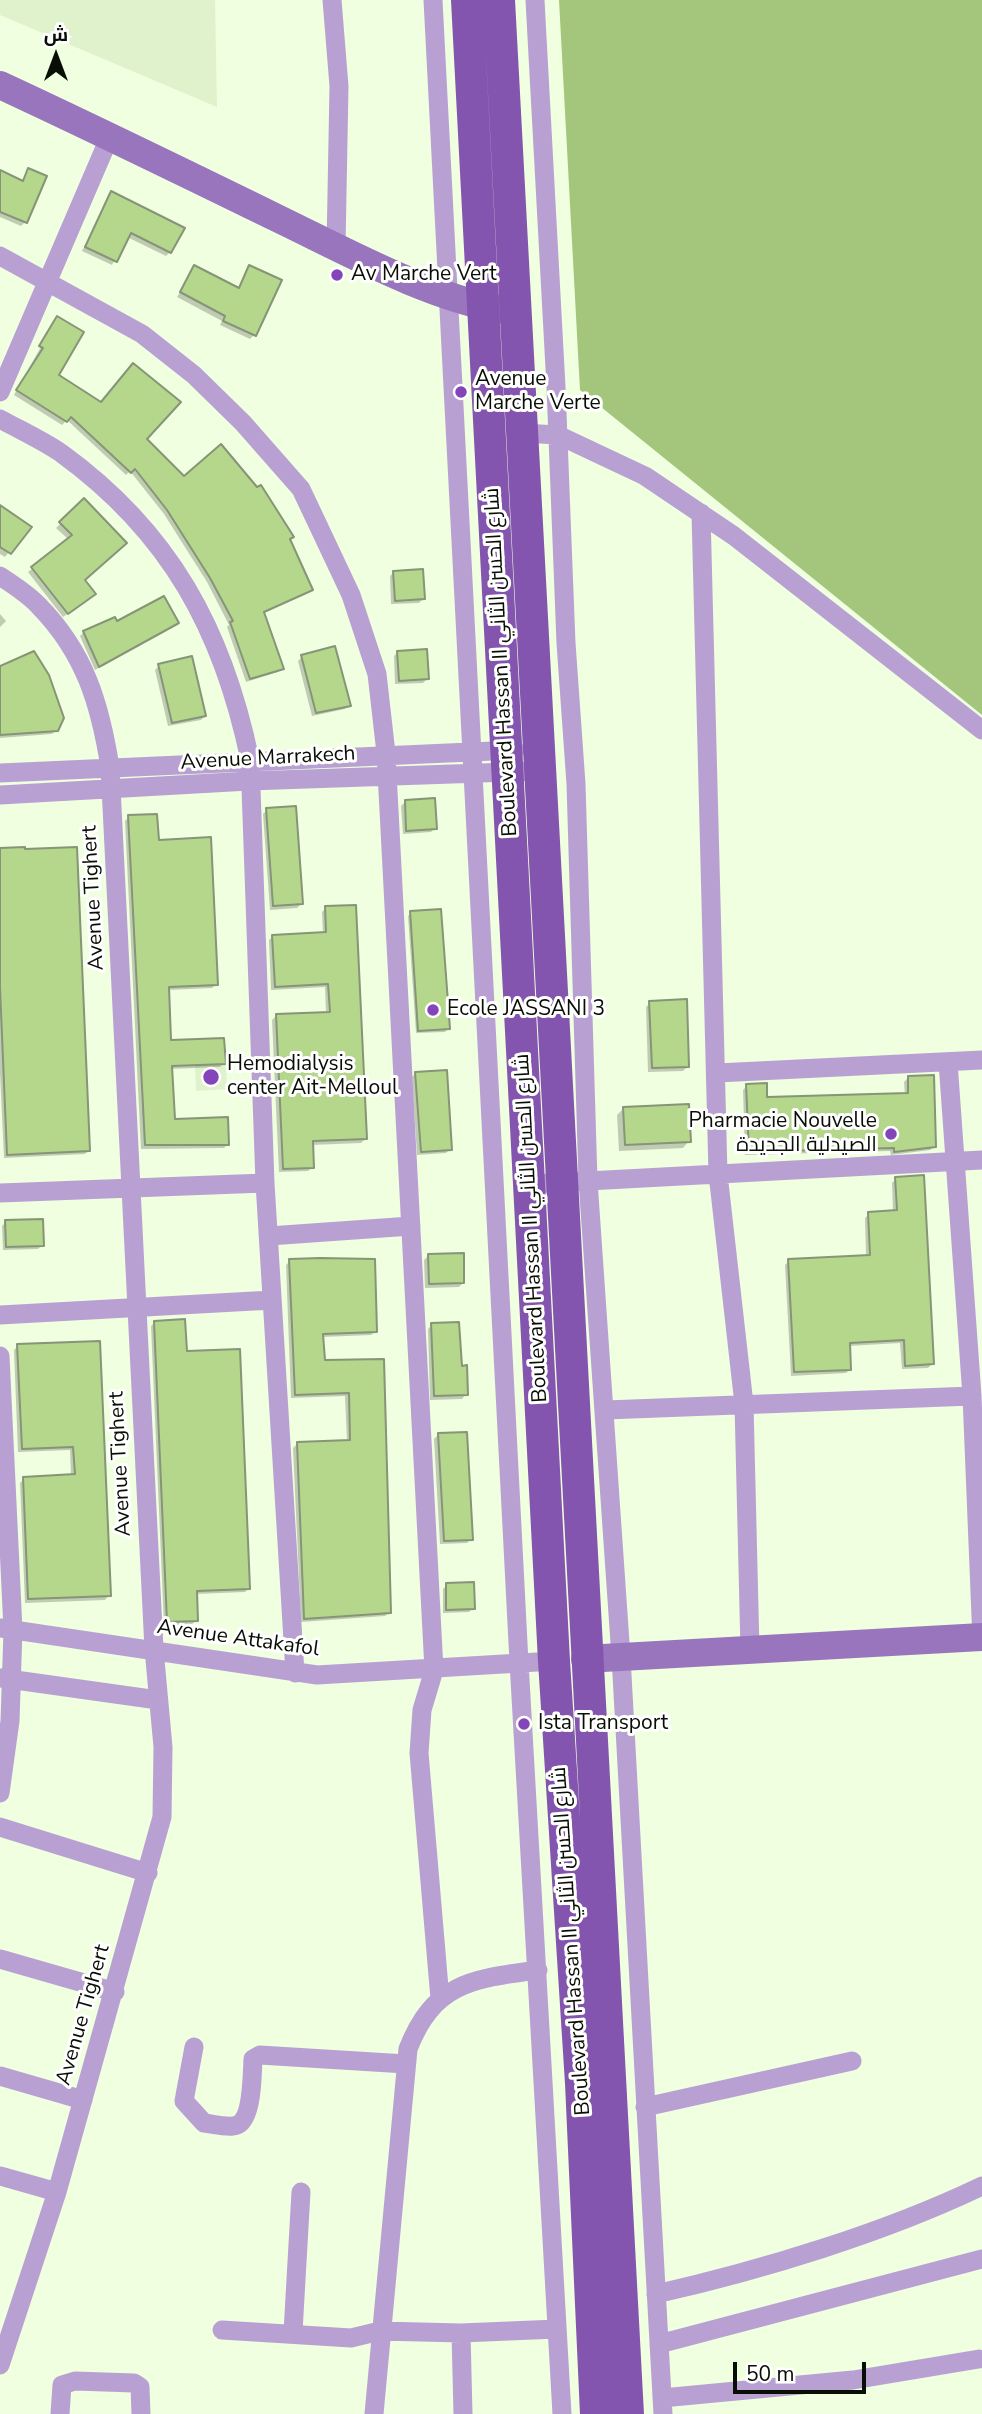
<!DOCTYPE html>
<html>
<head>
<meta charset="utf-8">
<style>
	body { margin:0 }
	#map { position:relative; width:982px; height:2414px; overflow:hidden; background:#efffdf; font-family:"Nunito Sans",Cairo,sans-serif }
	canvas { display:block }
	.north { position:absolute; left:21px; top:21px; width:70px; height:70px; -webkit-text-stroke:5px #fff; paint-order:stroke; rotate:0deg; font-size:19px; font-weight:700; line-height:28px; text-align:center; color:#090e05 }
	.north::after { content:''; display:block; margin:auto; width:24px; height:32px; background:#090e05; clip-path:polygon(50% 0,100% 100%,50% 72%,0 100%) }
	.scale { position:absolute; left:733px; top:2362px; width:133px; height:32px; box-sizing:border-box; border:4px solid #090e05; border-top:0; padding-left:9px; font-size:21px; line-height:24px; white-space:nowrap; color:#090e05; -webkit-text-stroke:5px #fff; paint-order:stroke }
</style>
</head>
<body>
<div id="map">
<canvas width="982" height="2414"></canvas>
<div class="north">ش</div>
<div class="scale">50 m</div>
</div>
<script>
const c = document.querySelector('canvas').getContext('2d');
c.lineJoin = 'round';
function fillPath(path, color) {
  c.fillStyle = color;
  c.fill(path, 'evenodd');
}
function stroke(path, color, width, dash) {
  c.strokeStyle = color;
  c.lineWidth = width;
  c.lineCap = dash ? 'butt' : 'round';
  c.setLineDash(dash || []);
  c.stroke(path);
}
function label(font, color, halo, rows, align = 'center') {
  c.font = font + ' "Nunito Sans",Cairo,sans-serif';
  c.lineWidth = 6;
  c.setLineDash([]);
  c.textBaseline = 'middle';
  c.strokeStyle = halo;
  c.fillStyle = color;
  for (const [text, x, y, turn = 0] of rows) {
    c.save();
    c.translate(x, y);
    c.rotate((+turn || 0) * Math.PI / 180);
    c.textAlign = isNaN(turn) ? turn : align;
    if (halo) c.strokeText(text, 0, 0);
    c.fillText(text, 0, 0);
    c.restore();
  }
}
fillPath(new Path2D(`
	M0,0h215l2,107 -217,-92z
	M226,1064l1,25 -31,2 -1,-26z`), '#e0f2cc');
fillPath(new Path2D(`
	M559,0h423v715l-402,-325z`), '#a3c67c');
fillPath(new Path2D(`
	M28,170l-3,52 -4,4 -21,-9v-45l21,10z
	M112,193l58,59 -4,4 -39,-19 -15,28 -30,-14z
	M195,267l42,22 13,-22 4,68 -4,4 -30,-14 2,-4 -45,-24z
	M57,318v58l88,63 39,39 105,62 22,50 -49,24 20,54 -4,4 -32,10 -19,-55 2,-2 -22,-43 -43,-68 -34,-43 -4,4 -59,-55 -5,5 -48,-30z
	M84,501l-1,79 7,18 -27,19 -35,-45 41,-32 -13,-12z
	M0,507l29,20 -24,30 -5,-3z
	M394,572l29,27 -4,4 -28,1 -1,-28z
	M0,614l6,7 -6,6z
	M176,623l-81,47 -15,-34 4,-4 32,-8z
	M398,652l29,27 -4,4 -28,1 -1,-28z
	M33,653l23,77 -4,4 -52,4v-69l15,-10z
	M302,657l47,48 -4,4 -33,7 -14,-55z
	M159,666l46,50 -4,4 -33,6 -13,-56z
	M405,802l30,26 -4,4 -28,2 -2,-28z
	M267,810l34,94 -4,4 -27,2 -7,-96z
	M129,817l28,25 59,142 -4,4 -44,2 1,52 55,21 -4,4 -50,2 3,51 55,24 -4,4 -83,1 -16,-328z
	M0,850l89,300 -4,4 -81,4 -4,-85z
	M326,908l39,231 -4,4 -50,2 1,22 -4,4 -29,1 -7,-152 4,-4 50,-2 -1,-27 -54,3 -2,-50 4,-4 50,-2 -1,-22z
	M411,913l37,115 -3,4 -29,1 -8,-117z
	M650,1003l38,63 -5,5 -35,1 -2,-65z
	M416,1073l34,76 -4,4 -29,2 -5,-78z
	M908,1078l27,68 -5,4 -39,5 -1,-4 -145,4 -2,-65 4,-4 18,13 140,-4 -1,-13z
	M624,1108l65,33 -6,7 -64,3 -2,-36z
	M896,1179l36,185 -4,4 -26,1 -2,-26 -51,3 1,23 -4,4 -55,3 -6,-111 4,-4 77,-4 -1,-39 4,-4 24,-2 -1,-29z
	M6,1222l36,23 -4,4 -35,1 -1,-24z
	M428,1256l35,27 -4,4 -34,1 -1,-28z
	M290,1261l86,70 -5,4 -49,2 1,25 59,-1 7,251 -4,4 -84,6 -8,-174 4,-4 50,-2 -2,-46 -54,2 -5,-133z
	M155,1322l30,31 64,235 -4,4 -49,2 1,26 -5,4 -28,2 -13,-300z
	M432,1325l28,42 6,27 -4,5 -32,1 -2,-71z
	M98,1343l11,252 -4,5 -80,3 -5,-120 4,-4 47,-3 -1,-26 -52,2 -4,-102 4,-4z
	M438,1435l33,104 -4,4 -27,1 -6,-105z
	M447,1585l26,23 -4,4 -26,1v-24z`), '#0003');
const building = new Path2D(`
	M28,168l19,8 -20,47 -27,-11v-42l23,11z
	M111,191l74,37 -14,25 -40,-20 -14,29 -32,-15z
	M194,265l45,23 10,-23 33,15 -26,56 -33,-15 2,-5 -45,-24z
	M57,316l27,16 -25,43 42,27 32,-39 48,39 -34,37 37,37 37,-32 36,43 4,-2 33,52 -4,2 23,51 -49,22 20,57 -34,10 -20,-57 3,-1 -23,-43 -43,-68 -32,-41 -4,4 -60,-56 -4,5 -51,-32 27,-42 -4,-2z
	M84,498l43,45 -42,37 11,14 -28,20 -37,-47 41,-32 -13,-13z
	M0,505l32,22 -21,27 -11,-7z
	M423,569l2,30 -30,2 -2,-30z
	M164,596l15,27 -80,44 -16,-36 32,-14 2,4z
	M335,646l16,60 -35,7 -15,-58z
	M427,649l2,30 -30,2 -2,-30z
	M34,651l15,24 15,43 -6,13 -58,4v-69z
	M192,656l14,60 -34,7 -14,-59z
	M435,798l2,31 -31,2 -1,-31z
	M296,806l7,98 -30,2 -7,-98z
	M157,814l2,26 52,-3 7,148 -49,2 2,53 53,-2 2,26 -54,2 3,53 53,-2 1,28h-84l-17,-330z
	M25,847v2l52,-2 13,304 -83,4 -7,-167v-140z
	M356,905l11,234 -54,2 1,27 -31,1 -7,-155 54,-2 -2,-28 -53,3 -3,-52 54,-3 -1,-26z
	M441,909l9,120 -32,2 -8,-120z
	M687,999l2,68 -37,1 -3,-67z
	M447,1070l5,80 -31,2 -6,-80z
	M934,1075l2,72 -42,5v-4l-145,4 -3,-68 21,-1v14l141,-4v-17z
	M689,1104l2,38 -66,3 -2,-38z
	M924,1175l10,189 -29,2 -1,-26 -54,3 1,27 -57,2 -6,-113 82,-4 -2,-43 29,-2 -2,-33z
	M43,1219l1,27 -38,1 -1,-27z
	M464,1253v30l-35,1 -1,-30z
	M320,1258l55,1 2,73 -54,2 2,26 59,-1 7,254 -87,6 -7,-177 53,-2 -1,-47 -54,2 -6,-136z
	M185,1319l2,32 53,-2 10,240 -53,2 1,30 -31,1 -13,-301z
	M459,1322l3,44 5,-1 1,30 -34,1 -3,-73z
	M100,1341l11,255 -83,3 -5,-122 52,-3 -2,-27 -51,2 -5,-105z
	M467,1432l6,108 -29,1 -6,-108z
	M474,1582l1,27 -29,1v-27z`);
fillPath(building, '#b4d78c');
stroke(building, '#869478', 2);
stroke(new Path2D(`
	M332,0l7,86 -3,161
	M433,0l86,1662 43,752
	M535,0l21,387 10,256 10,141 12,397 33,476 42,757
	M0,256l142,78 52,41 49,48 58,66 50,106 26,79 9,79 48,917 -12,40 -3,43 21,246
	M0,392l110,-256
	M0,419c20,11 42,21 61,34 109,79 162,177 189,307l15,423 30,490
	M522,433l36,2 87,41 89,60 248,194
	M701,513l17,661 26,230 6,246
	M0,576c13,9 28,18 39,30 46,47 61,98 71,161l44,882 9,98 -1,70 -105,375 -57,173
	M0,773l515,-23
	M0,795l249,-14 290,-10
	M948,1062l24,334 10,245
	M717,1073l265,-13
	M531,1184l451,-24
	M0,1193l265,-10
	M269,1236l142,-10
	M0,1315l272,-15
	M0,1356l13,274 -3,91 -10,72
	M606,1410l366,-14
	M0,1628l317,47 237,-14
	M1,1678l157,22
	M0,1827l148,46
	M0,1959l115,33
	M194,2047l-10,54 20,22c9,1 20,4 29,3 20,-1 19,-51 20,-67l7,-4 146,9
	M0,2076l83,24
	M645,2107l207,-46
	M0,2176l57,16
	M656,2294c106,-24 228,-61 326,-108
	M222,2330l129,8 29,-7 81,2 96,-4
	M293,2332l8,-140
	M461,2333l2,81
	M659,2344l323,-85
	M662,2398l191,-18 126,-21
	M60,2414l2,-29 13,-4 59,2 6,4 1,27
	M374,2414l34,-365c26,-67 65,-70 130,-79`), '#b8a1d2', 19);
stroke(new Path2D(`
	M0,85c95,44 189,90 283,136 66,32 150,78 222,89
	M585,1659l397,-22`), '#9975be', 28);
stroke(new Path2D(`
	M467,0l87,1661 27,422 15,331
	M499,0l129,2414`), '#8355ae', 32);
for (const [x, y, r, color] of [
	[337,275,7,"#8545ba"],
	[461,392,7,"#8545ba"],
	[433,1010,7,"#8545ba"],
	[211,1077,9,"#8545ba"],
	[891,1134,7,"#8545ba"],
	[524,1724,7,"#8545ba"]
]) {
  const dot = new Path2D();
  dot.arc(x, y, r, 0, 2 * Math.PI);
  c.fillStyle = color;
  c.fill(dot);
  stroke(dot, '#fff', 2.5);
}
label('21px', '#090e05', '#fff', [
	["Av Marche Vert",351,275],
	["Avenue",475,380],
	["Marche Verte",475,404],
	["Ecole JASSANI 3",447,1010],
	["Hemodialysis",227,1065],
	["center Ait-Melloul",227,1089],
	["Pharmacie Nouvelle",877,1122,"right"],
	["الصيدلية الجديدة",877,1146,"right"],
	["Ista Transport",538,1724]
], 'left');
label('21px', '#090e05', '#fff', [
	["Boulevard Hassan II شارع الحسن الثاني",502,662,-93],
	["Avenue Marrakech",268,759,-3],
	["Avenue Tighert",94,898,-93],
	["Boulevard Hassan II شارع الحسن الثاني",532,1228,-93],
	["Avenue Tighert",121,1464,-93],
	["Avenue Attakafol",238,1639,8],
	["Boulevard Hassan II شارع الحسن الثاني",572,1941,-94],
	["Avenue Tighert",84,2015,-74]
]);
</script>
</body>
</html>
